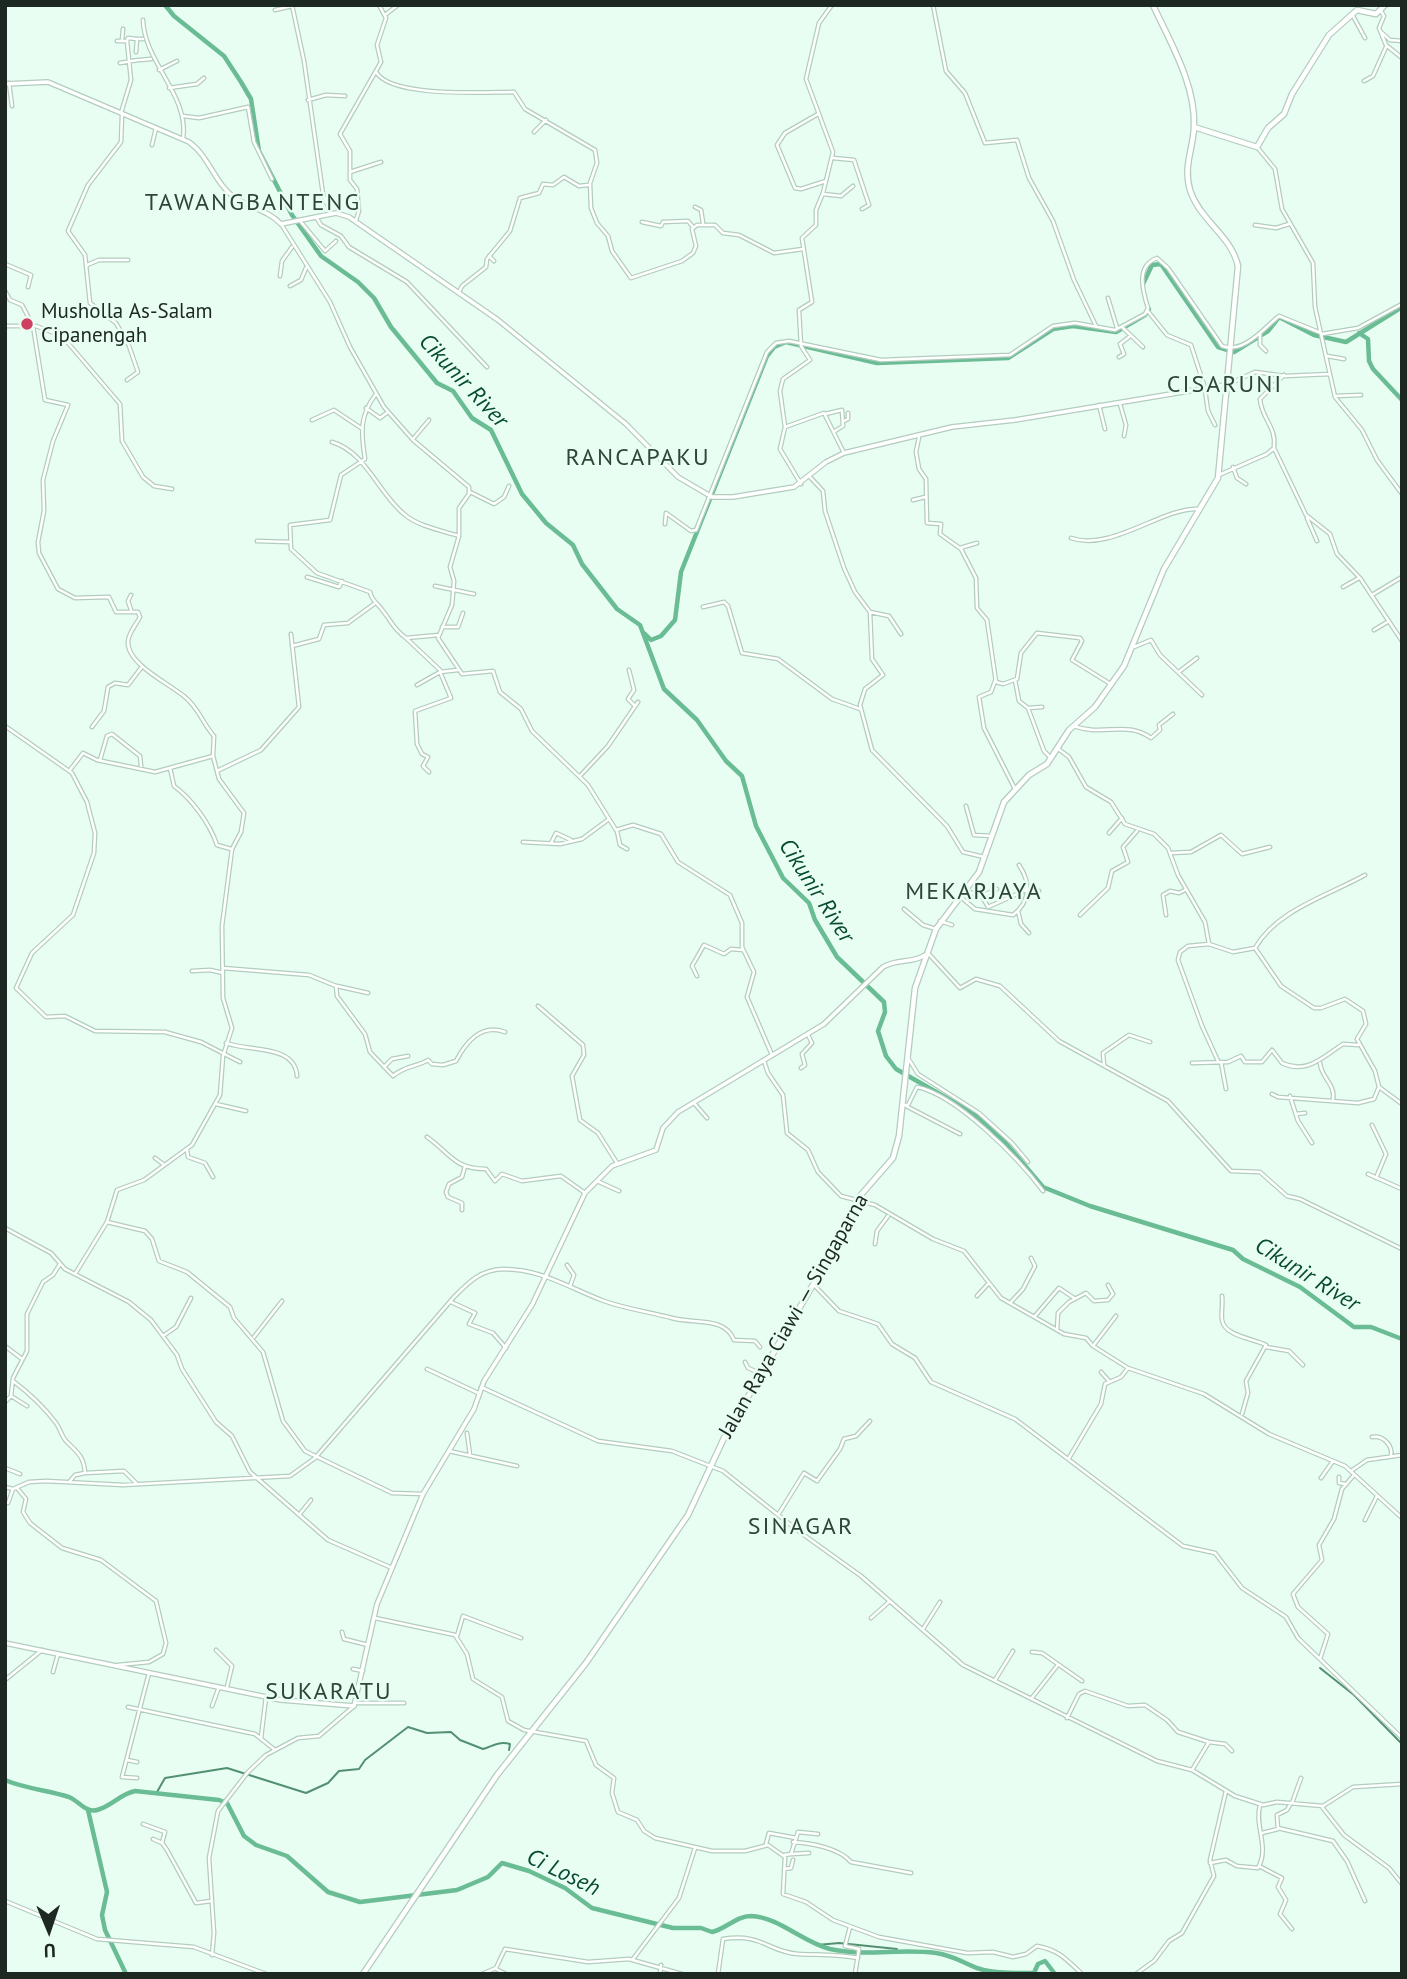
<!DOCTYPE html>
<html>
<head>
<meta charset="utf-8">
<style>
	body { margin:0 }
	#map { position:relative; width:1407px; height:1979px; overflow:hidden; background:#e9fef2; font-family:"PT Sans",sans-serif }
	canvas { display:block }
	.frame { position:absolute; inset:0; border:7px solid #1e2823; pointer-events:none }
	.north { position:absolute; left:14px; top:1895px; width:70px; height:70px; -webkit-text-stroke:5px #e9fef2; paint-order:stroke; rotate:178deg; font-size:19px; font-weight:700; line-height:28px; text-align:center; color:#1e2823 }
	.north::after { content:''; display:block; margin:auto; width:24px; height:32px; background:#1e2823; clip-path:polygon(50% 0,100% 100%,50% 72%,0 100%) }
</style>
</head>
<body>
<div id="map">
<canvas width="1407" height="1979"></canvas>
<div class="frame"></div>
<div class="north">U</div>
</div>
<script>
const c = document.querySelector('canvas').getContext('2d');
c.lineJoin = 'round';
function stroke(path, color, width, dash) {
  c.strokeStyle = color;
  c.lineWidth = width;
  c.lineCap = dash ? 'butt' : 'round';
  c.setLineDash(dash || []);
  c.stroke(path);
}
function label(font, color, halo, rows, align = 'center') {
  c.font = font + ' "PT Sans",sans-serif';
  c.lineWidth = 5;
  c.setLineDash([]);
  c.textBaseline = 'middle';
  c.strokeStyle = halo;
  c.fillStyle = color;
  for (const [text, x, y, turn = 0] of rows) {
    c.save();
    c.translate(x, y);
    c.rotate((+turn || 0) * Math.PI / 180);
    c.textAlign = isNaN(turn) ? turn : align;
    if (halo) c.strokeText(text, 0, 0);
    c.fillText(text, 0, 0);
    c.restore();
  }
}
stroke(new Path2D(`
	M1320,1668l34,27 48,49
	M157,1792l8,-14 62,-10 79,25 22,-10 11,-12 20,-2 6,-9 43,-33 19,6 24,-1 9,8 23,9c10,-3 15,-8 27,-5l-1,6
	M817,1945l22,-2 58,6`), '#539072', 2);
stroke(new Path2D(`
	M165,5l9,11 50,40 17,26 10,17 8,52 33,64 29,41 37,26 16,16 17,29 46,56 16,8 19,27 19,12 31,64 24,29 27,22 9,19 35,45 23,16 24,64 33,31 29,41 16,15 14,50 27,52 26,25 6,17 22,37 47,45 1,10 -7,19 8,25 10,13 77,44 30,27 40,47 47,19 143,44 10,9 57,28 54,40h17l31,12
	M1143,284l9,-19 9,-1 57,83 16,5 34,-21 11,-14 35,18 32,7 56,-35
	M1359,333l9,6 1,22 4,8 29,31
	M645,634l6,6 10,-4 14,-16 6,-48 86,-216 7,-9 12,-5 91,21 131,-5 45,-29 20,-3 43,6 29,-17 4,-6
	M5,1780c21,9 43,10 64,17 10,4 17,16 28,13 15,-4 23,-16 38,-19l84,9 8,3 17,33 12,9 31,11 41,36 32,10 97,-12 31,-13 14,-14 27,8 36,17 27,20 81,20h28l11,4c14,-3 24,-16 39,-16 28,1 51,26 79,33 36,8 69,-1 106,4 20,3 28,11 44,16 16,5 37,4 54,4l4,-9 7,-3 10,13
	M88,1810l19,82 -5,23 3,15 21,44`), '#6abc94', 4.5);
const minor = new Path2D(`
	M292,5l12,56 19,133 8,20
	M933,5l13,66 19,22 20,50 32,-3 12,38 24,43 21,59 22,46
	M275,10l17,-4
	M1381,11l3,5 -5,12 7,17 16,13
	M385,15l13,-10
	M1353,16l12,22
	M143,20c1,42 47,76 40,119
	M1381,32l9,8 12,1
	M122,40l1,-11
	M117,41h10l1,-3 9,1
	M136,52l1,-13h6
	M140,60l11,-1
	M120,63l18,-3
	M159,70l18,-9
	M376,72c15,26 110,20 138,20l11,17 70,41 2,13 -7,20 1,25 6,15 11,13 4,15 19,27 51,-17 11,-8 3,-7 -4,-17 5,-4h18l8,8 16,2 35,18 29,-4
	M1364,81l9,-5 13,-29
	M9,83l3,23
	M169,88l28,-4 7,-6
	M308,100l18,-5 19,1
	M121,113l10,-33 -4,-39
	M818,114l-33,19 -8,12 18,43 6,1 25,-8
	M122,115l-1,27 -33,43 -20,46 17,24 5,48 26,20 13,23 9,26 -11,8
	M183,116l16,2 49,-11 6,35 18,37
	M534,132l12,-12
	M152,145l4,-17
	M1257,147l18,22 7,40 31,54 2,44 20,90 27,33 15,30 25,34
	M833,158l21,2 15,45 -7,4
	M350,172l31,-10
	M823,194l18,2 12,-10
	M695,207l6,3 2,13
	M316,217l5,8 20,11 8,11 58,35 80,85
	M356,220l3,-9 -2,-22 -7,-9v-29l-10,-17 41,-72 -4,-17 9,-27 -7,-13
	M301,222l24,29 11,-10
	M642,222l19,4 2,-4 25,-1 5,6
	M281,224l49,78 20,45 34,60 29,33 56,47v7l-10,14v28l-9,31 4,14 -2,24 -14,33 24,36 31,-3 7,21 21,17 11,22 56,54 28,45 17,-5 28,9 17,28 52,33 12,28v24l12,25 -7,25 25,58
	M1255,225l21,3 13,-4
	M489,256l5,5
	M5,264l26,11 -3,12
	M87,265l12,-5h29
	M280,276l2,-15 10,-14
	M290,286l11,-6 5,-12
	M5,291l5,9 12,5 11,21 12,74 23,5 -15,36 -10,39 1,31 -6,31 1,11 19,36 17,9 34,-1 7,15h22l2,5c-4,8 -11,15 -12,24 -2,23 42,43 57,56 13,10 18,27 29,39l-1,20 6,23 25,34 -3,19 -9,17 -10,77 1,72 9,30 -9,28 -3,39 -28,50 -48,35 -27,10 -10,32 -32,52
	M459,292l3,-6 24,-19 1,-8 23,-28 10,-33 19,-5 4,-9 10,1 11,-8 15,9 9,-1
	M1108,298l9,30
	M1147,310l20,25 24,10 14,43
	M5,326h31l26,10 58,68 2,37 21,36 11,9 18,3
	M1123,328l20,19
	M1260,333v12l6,6
	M1322,334l36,-6 44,-24
	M1327,356l17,3
	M1119,357l5,-3 -4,-10 9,-7
	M1229,384l26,-12 30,4 45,-2
	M1205,390l3,21 7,14
	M376,394c-17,22 -15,39 -11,65l-24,16 -11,45 -40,5 1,24 26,24 53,19c2,10 8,11 13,19 9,11 10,18 23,27l33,-3
	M1335,396l26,-1
	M1120,404l6,21 -2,11
	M1099,405l6,24
	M366,408l14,10 8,-6
	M825,414l17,-4 1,16 -8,5
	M312,420l22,-10 27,18
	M844,421l4,-2v-6
	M785,427l39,-14 20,40
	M919,437l-3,15 3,17 7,10 1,44 14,1 -1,10 21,15 15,29 1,30 10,12 9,62 7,2 14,-5 4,-26 16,-20 43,5 2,3 -10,19 37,23
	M413,439l16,-19
	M332,442c34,10 46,51 72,72 13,12 39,17 55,22
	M1274,448l32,67 24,19 7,20 23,24 42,63
	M1233,467l4,11 9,6
	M1219,475l48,-21 7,-6c3,-21 -13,-30 -14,-49l24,-24
	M810,477l13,14 2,20 19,57 11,24 15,20 2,47 11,16 -18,14 -5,16 12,45 75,76 16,26 21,5
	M801,484l-21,-35 5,-22 -5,-36 3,-12 27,-19 -9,-14 -2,-36 13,-8 -10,-64 14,-13v-15l7,-17 10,-41 -27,-73 13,-56 13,-18
	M470,492l24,12 10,-7 5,-11
	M913,500l12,-3
	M1307,518l10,23
	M665,524l1,-11 25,18 5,-1 71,-178 9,-9 13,-2 92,19 129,-5 43,-29 22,-3 40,7 30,-16 3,-6c-5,-16 -13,-42 9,-50l11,10 54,78c22,8 42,-18 57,-30l42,17
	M1071,538c41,14 91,-31 128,-29
	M257,541l32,1
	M960,548l17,-5
	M307,577l32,10 3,-6
	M435,586l39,8
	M1343,587l16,-9
	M1372,595l30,-18
	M703,607l21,-5 4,4 14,47 36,6 54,40 28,10
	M131,610l-3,-9 3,-6
	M870,612l19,4 12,18
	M442,627h16l5,-14
	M1374,630l15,-9
	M406,638l35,33
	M292,646l27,-7 5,-14 24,-2 26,-19
	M1134,647l17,-7 9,15 42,40
	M629,670l5,20 -6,9 7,7
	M1180,671l17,-13
	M1015,680l4,21 9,7 16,43 7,7
	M995,681l-4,11 -12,5 5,31 31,61
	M417,685l23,-13
	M1028,708l14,-1
	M5,726l67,47 15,29 8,31 -1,20 -21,62 -41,38 -16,35 30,29 19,-1 30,15 70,1 36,10 39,20
	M1073,726c32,11 53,-6 78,12l9,-8 -1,-5 14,-11
	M92,727l12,-16 4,-24 7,-4 13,2 13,-17
	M1057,748l12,9 17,30 25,15 14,22 29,10 14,14 10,27 27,47 4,22 24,8 22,-4 26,38 33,22h7l24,-9 18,12 3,13 -9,15 18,32 4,16 23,17
	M100,760l7,-24 5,-2 28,22 1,10
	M170,768l4,18c18,13 36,38 43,59l14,4
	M70,770l13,-17 14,7 58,12 58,-16
	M217,771l44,-21 38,-43 -8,-73
	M429,772l-6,-6 5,-9 -6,-3 -5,-10 -2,-33 36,-13 -11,-26 18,-2
	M580,776l28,-30 30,-44
	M966,806l8,29 18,1
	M617,831l3,14 7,4
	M1109,833l13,-15
	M523,842l37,2 22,-5 27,-20
	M551,843l5,-10 15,7
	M1171,853l20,-1 30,-17 21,19 28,-7
	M966,891l16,5 15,-7
	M982,896l6,11 38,-17 13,1
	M962,898l13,11 38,6c16,-12 19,-31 6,-50
	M904,909l19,16 13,4
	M1018,911l3,13 8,9
	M1080,915l28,-27 4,-17 16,-9 -5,-15 14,-16
	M1166,915l-3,-20 7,-4 9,2 6,-3
	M940,921l12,4
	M1209,944l-21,2 -8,6 -2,8 24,66 16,35
	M1255,948c22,-38 72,-52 110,-73
	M927,952l33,36 16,-9 24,7 59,55 109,60 63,70 29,1 27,24 13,3 102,50
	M223,968l86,7 27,11 1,10 28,38 5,18 23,24c13,-11 24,-9 35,-16l4,4 11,1 13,-4c10,-19 25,-38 49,-29
	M192,971l18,-1 13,3
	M697,976l-5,-10 12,-21 20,9 7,-5 12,1
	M337,986l31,7
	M538,1006l45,39 1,10 -12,21 8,44 18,13 19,30
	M226,1043c23,9 69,1 71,33
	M908,1058l10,16 61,39 33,30 16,19
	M764,1061l4,12 15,22 4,38 21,17 10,22 23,24 34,9 58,34 31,12 37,47 63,36 22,4 7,8 35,22 76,26 65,40 76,32 57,52
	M1221,1062l5,27
	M1192,1063l36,-1 13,-6 4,6h17l10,-12 10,13c25,12 42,-7 61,-19l15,1
	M1320,1063c1,15 16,21 13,37
	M1104,1065l-1,-12 26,-18 21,7
	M384,1067l8,-8 16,-3
	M801,1068l4,-3 -3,-11 10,-11 -4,-8
	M1272,1094l6,3 80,6 16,-4 5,-12
	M1290,1096l8,25 14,22
	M694,1103l13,15
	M216,1104l30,7
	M902,1105h6l9,-18c40,8 102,72 126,104
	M906,1106l54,28
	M1296,1114l9,-1
	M1372,1125l14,29 -10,24
	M427,1137c24,17 27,32 59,32l9,12 7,-7 20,7 39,-5 24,17
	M187,1149l1,8 17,6 8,14
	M155,1158l8,6
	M1368,1174l34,15
	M597,1181l22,10
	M462,1210v-7l-14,-6 -2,-5 3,-8 13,-7 3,-11
	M107,1222l38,9 7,8 7,22 28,11 43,35 4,11 29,34 20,69 22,30 87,42 31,1
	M5,1228l46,25 14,16 64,33 22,18 26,35 5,14 34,53 16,14 18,36 78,68 64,28
	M875,1244l2,-13 11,-15
	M567,1265l7,10 -4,11
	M814,1285l25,26 39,13 14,20 23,14 16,24 84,37 168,127 32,7 27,35 44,29 12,21 104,100
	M977,1296l11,-12
	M1222,1296c1,7 -1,17 0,24 2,16 33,19 44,25l-20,36 2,12 -6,21
	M451,1302l24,11 -6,11 24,9 13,15
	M1011,1302l12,-13 12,-23 -4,-8
	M1035,1316l24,-28 15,10
	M1057,1330l1,-17 11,-11 17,-9 8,8 14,-1 5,-6 -5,-9
	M163,1336l13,-9 15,-29
	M254,1337l28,-36
	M5,1346l17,13
	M1093,1346l23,-30
	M1266,1347l23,4 14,14
	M745,1362l3,6 14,6
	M427,1369l51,24
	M1101,1372l8,9
	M13,1381c16,12 31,26 43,42 4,5 6,15 11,19 10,10 17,14 18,31l-10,2 -5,6
	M481,1387l117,54 74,10 51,20 74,59 64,46 102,89 194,96 35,9 43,26 28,9 14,-3 46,4 30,-19 49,-3
	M11,1396l16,10
	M5,1402l6,-6 2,-18 14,-27v-37l16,-32 10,-7 7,-11
	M467,1433l3,22
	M1372,1437c11,-2 21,8 19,19
	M449,1451l68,15
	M1069,1458l32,-54 4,-20 16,-7 7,-9
	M5,1468l15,6
	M1351,1471l16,-11 35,-5
	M85,1473l39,-2 12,12
	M1339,1477v6l6,1
	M1321,1478l12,-17
	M5,1487l8,2 16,-7 17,-1 77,4 167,-9 25,-18 139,-161c15,-15 26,-27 49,-28 39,0 66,19 101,32 22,8 46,11 68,17 20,6 53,-2 62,22l21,1 5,6
	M17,1488l9,11 -3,13 7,11 32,25 39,12 55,41 10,42 -3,11 -14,8 -31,3
	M8,1503l5,-14
	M299,1515l12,-15
	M778,1515l26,-42 13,8 23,-32 4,-10 12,-3 14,-15
	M1365,1520l12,-24
	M375,1618l80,17 12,19 6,25 29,18 6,24 16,9 62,11 10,24 18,13 -2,15 6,19 19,8 7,11 11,7 57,13h33l23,-6 17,12 -2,37 23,8 27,18 46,17 88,16 26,-1 20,5 13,-3 11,-8c22,4 29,13 45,28
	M871,1618l19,-17
	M923,1629l17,-27
	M342,1632l2,7 24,6
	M457,1636l6,-20 58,22
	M216,1650l16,16 -5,21
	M1032,1652l10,1 40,28
	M1320,1659l8,-25 -30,-27 -5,-13 29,-34 -3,-15 15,-26 8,-30 12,-14
	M353,1669l10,2
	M53,1672l5,-18
	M5,1680l37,-30
	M995,1680l18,-29
	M1031,1699l26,-33
	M356,1703h48
	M212,1706l7,-19
	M128,1707l127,27 20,16
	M1067,1718l12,-24 6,-3 43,15 17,-1 22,15 11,12 31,10
	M261,1738l5,-41
	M127,1760l10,2
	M1192,1770l17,-28 16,2 7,7
	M137,1778l-15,-1 27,-104
	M1292,1803l9,-25
	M1322,1807l22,28 45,33 13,16
	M143,1824l22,8 -3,11
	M1278,1828l55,13 14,20 18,40
	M1262,1833l16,-4 -1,-14 10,-5 4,-7
	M153,1839l9,4 5,7 29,53 15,-2
	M793,1842c18,1 46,6 58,20l60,11
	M766,1844l3,-11 27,5
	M792,1854l17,-1
	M784,1855l7,-1 7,-22 20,2
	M1210,1863l16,-3 11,6 21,2c12,-21 -4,-42 2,-63
	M1259,1866l23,12 -4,9 8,13 -6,14 12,15
	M784,1869l7,-1 2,-8
	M5,1901l92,38 97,8 72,27
	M850,1927l-5,19 14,3 -4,25
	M212,1955l2,-22 -5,-75 9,-47 30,-39 18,-17 32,-17 21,-2 34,-29
	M633,1959l46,-61 16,-50
	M496,1969l10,5
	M482,1974l14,-6 9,-19 83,13 41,-3 53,15
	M660,1974l1,-9
	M718,1974l5,-35c40,-6 45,13 75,15 21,1 40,0 60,4
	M1136,1974l18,-13 15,-20 13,-8 32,-57 -4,-16 16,-69`);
const tertiary = new Path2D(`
	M5,84l43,-2 141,60c20,14 26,42 45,55 15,11 34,13 47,27l55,-11 13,4 149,103 128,104 52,53 34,20h21l61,-10 32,-25 18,-9 108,-26 63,-7 210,-35
	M5,1643l276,57 73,6 23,-102 46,-110 51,-85 10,-28 48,-76 53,-112 27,-27 44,-16 7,-22 15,-16 146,-88 59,-57c15,-9 29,-3 42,-12`);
const secondary = new Path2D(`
	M1194,127l63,20 11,-19 16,-14 8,-20 37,-59 28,-25 19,4 9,-9
	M363,1974l134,-199 89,-112 102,-148 36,-77 123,-212 13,-30 33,-38 6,-22 16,-148 21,-59 43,-57 25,-70 25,-27 18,-11 22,-34 26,-23 29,-41 40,-97 54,-91 20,-212c-7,-31 -38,-45 -48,-76 -7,-24 3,-40 4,-63 2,-42 -24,-85 -41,-122`);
stroke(minor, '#b2cdbe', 5);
stroke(tertiary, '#b2cdbe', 6);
stroke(secondary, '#b2cdbe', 7);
stroke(minor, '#fff', 2.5);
stroke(tertiary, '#fff', 3.5);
stroke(secondary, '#fff', 4.5);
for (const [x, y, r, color] of [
	[27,324,7,"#cf4060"]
]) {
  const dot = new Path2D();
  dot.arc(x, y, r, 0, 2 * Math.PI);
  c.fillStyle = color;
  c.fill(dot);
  stroke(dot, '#e9fef2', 2.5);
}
label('21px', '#1e2823', '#e9fef2', [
	["Musholla As-Salam",41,312],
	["Cipanengah",41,336]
], 'left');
label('21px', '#1e2823', '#e9fef2', [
	["Jalan Raya Ciawi — Singaparna",794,1316,-60]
]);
label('italic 23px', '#064b32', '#e9fef2', [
	["Cikunir River",463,381,47],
	["Cikunir River",816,891,57],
	["Cikunir River",1307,1275,32],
	["Ci Loseh",563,1873,26]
]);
c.letterSpacing = '2px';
label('24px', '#2e4539', '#e9fef2', [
	["TAWANGBANTENG",253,203],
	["CISARUNI",1225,385],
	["RANCAPAKU",638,458],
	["MEKARJAYA",974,892],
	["SINAGAR",801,1527],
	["SUKARATU",329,1692]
]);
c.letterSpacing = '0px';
</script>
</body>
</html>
